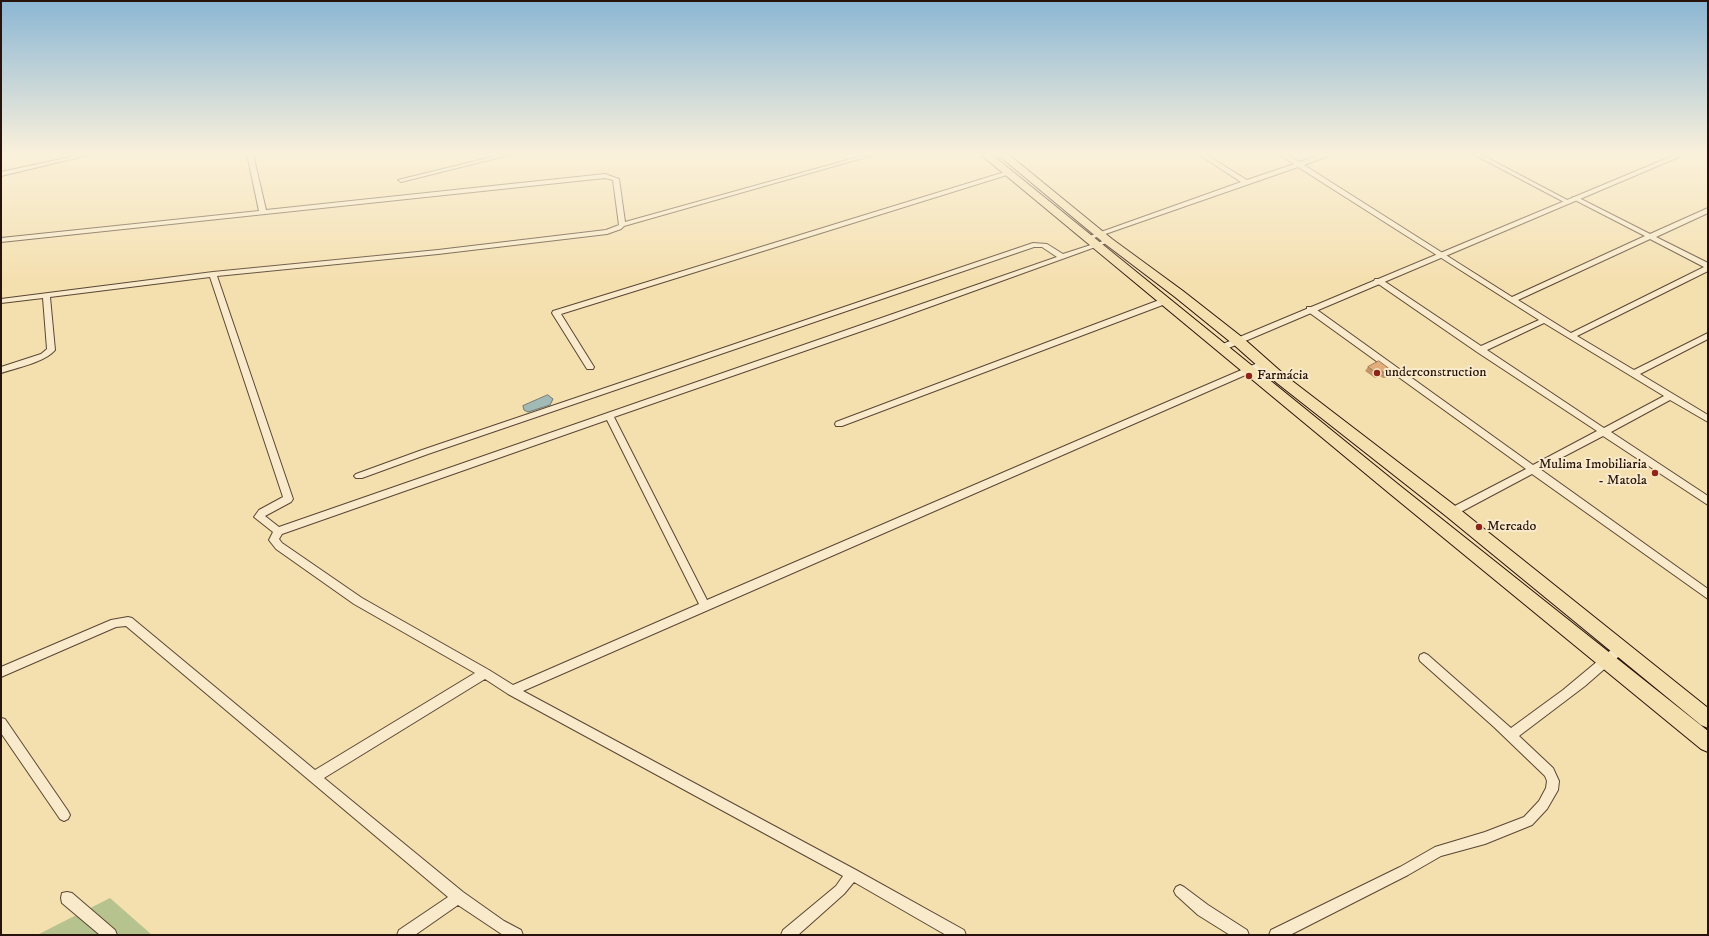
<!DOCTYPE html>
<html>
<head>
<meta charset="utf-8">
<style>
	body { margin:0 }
	#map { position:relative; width:1709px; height:936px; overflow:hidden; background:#f4dfae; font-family:"IM FELL DW Pica",serif }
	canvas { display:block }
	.frame { position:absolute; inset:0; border:2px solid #27130b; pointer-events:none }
</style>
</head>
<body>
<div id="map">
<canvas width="1709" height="936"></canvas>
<div class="frame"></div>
</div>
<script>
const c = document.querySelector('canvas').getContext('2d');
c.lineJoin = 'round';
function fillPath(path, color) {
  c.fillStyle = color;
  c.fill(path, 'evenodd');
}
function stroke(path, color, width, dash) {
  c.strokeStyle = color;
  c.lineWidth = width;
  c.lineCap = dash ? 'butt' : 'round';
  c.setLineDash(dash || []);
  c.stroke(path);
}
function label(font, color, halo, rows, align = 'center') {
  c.font = font + ' "IM FELL DW Pica",serif';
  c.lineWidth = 4;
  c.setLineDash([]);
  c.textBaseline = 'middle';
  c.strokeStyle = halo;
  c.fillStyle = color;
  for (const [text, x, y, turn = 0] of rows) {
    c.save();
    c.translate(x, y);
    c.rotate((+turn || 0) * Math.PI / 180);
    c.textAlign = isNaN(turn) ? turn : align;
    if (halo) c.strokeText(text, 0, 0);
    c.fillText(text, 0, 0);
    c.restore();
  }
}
fillPath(new Path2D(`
	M110,898l42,37h-115z`), '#b7c38e');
const water = new Path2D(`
	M548,395l5,4 -3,6 -22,7 -4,-2 -1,-4z`);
fillPath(water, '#a1bab6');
stroke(water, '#707772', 1);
const minor = new Path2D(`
	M84,154h9l-92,22v-4z
	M247,154h6l13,56 339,-36 14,5 6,43 244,-68h8l-253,72 -3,3 -14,5 -169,20 -221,22 76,223 -2,3 -26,14 14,11 778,-270 -15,-10h-8l-606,207 -66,24h-6l-2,-2 2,-2 66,-24 611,-207 14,1 16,10 43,-14 2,-1 4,2 -227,82 -271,94 93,183 553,-238h6l1,2 -1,2 -743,325 333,179 108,60 2,5h-20l-92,-53 -10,12 -46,41h-17l2,-5 53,-44 7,-10 -335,-182 -23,-15 -161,99 139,114 41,29 17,9 2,5h-20l-45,-30 -43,30h-18l2,-5 49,-33 -322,-271 -10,1 -115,50v-10l110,-47 17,-3 4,1 183,152 160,-97 -121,-69 -78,-55 -7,-9 4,-8 -19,-15 5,-7 24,-13 -73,-220 -160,20 5,53c-10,12 -39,18 -54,23v-6l40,-13 6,-5 -4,-51 -42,5v-4l212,-27 225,-22 168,-20 13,-5 -6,-45 -8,-2 -604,64v-4l258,-27zM607,420l92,184 -186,81 -24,-15 -127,-72 -80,-55 -3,-4 3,-5z
	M504,154h9l-112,28 -3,-2z
	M1198,154h7l42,26 47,-16 -14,-9 -1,-1h7l13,8 25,-8h8l-1,1 -27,10 208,132 133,-61 -72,-37v-2h4l73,37 58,-26v5l-52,24 52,26v8l-131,65 57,34 74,-37v6l-68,35 68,41v7l-38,-22 -59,32 97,64v9l-105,-69 -63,33 168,120v10l-176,-125 -77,41h-6l-2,-3 2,-3 77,-40 -219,-158v-4h6l220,158 64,-34 -120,-79 -103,-71 1,-2h6l100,67 58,-26 -241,-153 -207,72h-4v-2l154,-55zM1650,239l54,28 -133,66 -53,-33zM1544,323l120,73 -60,32 -117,-78z
	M1473,154h7l91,48 -1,1h-4z
	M1008,171l2,1v2l-449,140 33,53 -1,2h-6l-35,-56 1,-2z
	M1162,299h6l1,2 -1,2 -326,123h-6l-1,-2 1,-2z
	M1621,643l4,2 1,3 -1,3 -40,35 -66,50 34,32 6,13 -1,9 -11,19 -15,16 -47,19 -44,12 -33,19 -118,60h-21l2,-5 129,-63 35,-20 50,-15 39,-15 15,-16 7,-13 1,-7 -2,-5 -51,-49 -74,-66 -1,-3 1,-3 4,-2 4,2 83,73 52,-38 54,-45z
	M1,718l4,1 63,92 2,4 -2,4 -4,2 -4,-2 -59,-86z
	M1180,885l4,2 24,18 39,25 2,5h-19l-32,-20 -22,-20 -2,-4 2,-4z
	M67,892l5,1 43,37 2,5h-17l-38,-32 -1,-5 1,-5z`);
const tertiary = new Path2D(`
	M1677,154h9l-462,196h-6l-2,-2 2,-2z`);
const trunk = new Path2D(`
	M980,154h11l408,331 309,246v21l-7,-3 -312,-256z
	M997,154h11l104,85 71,52 60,47 44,39 171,131 250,200v20l-7,-3 -255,-209 -169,-133 -44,-39 -58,-47 -71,-54z`);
stroke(minor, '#5a4634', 2);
stroke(tertiary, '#5a4634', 2);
stroke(trunk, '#27130b', 2);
fillPath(minor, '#f8eaca');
fillPath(tertiary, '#f8eaca');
fillPath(trunk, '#f4dfae');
fillPath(new Path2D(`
	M1368,367l23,7 -3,4h-5l-3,-2 -5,2 -10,-7z`), '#c3946a');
fillPath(new Path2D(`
	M1382,371l-2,5 -5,2 3,-4z`), '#9f7856');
const building = new Path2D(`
	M1379,361l12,9v4h-5l-4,-3 -4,3 -10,-7z`);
fillPath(building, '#e3ac7b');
stroke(building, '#9f7856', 1);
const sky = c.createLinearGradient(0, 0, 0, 285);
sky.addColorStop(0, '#8bb6d4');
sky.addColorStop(0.54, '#faf1db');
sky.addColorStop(1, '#faf1db00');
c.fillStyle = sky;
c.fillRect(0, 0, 1709, 285);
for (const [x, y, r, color] of [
	[1377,373,4,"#8f2418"],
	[1249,376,4,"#8f2418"],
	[1655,473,4,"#8f2418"],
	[1479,527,4,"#8f2418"]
]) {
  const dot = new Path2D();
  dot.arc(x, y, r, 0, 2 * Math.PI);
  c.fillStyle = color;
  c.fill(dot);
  stroke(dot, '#f8eaca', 1.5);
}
label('14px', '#27130b', '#f8eaca', [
	["underconstruction",1385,373],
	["Farmácia",1257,376],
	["Mulima Imobiliaria",1647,465,"right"],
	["- Matola",1647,481,"right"],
	["Mercado",1487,527]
], 'left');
</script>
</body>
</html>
